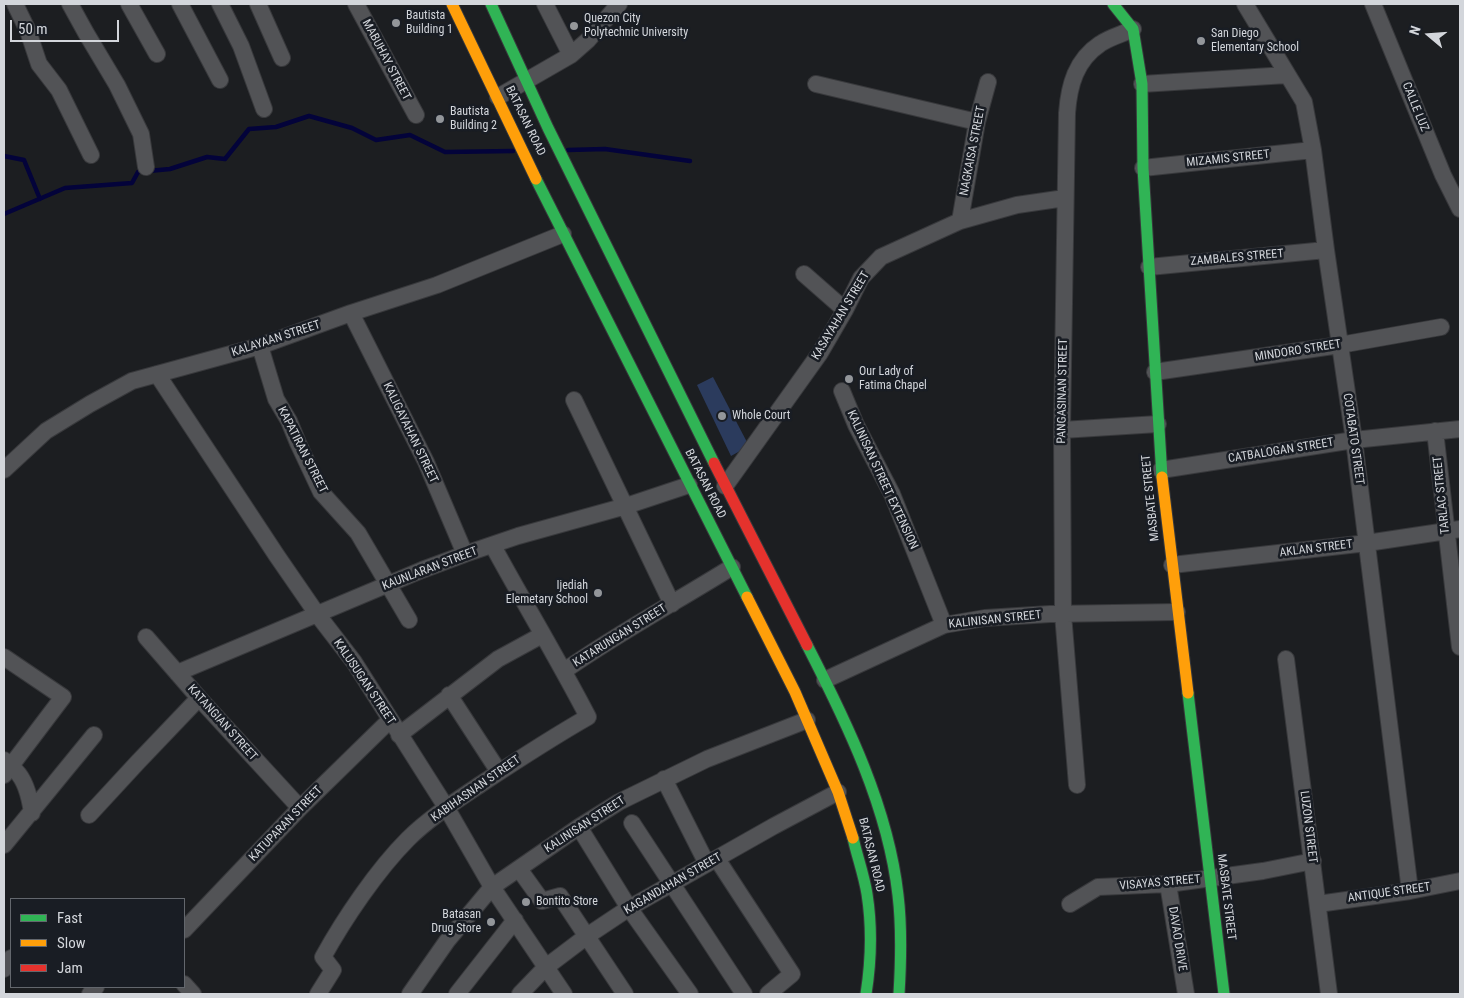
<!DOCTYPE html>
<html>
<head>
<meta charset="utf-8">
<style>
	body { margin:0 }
	#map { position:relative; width:1464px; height:998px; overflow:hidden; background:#1c1e21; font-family:"Roboto Condensed",sans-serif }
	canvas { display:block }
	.frame { position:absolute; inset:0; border:5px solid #d3d6db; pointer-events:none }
	.legend { position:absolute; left:10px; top:898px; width:175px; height:90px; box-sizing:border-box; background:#191d24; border:1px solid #63676d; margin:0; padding:6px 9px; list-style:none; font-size:15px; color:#d3d6db }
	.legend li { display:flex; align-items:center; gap:10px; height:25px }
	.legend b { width:25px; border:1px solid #63676d }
	.north { position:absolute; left:1404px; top:10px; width:50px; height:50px; -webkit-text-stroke:4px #191d24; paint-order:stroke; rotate:288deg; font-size:14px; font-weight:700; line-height:20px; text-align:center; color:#d3d6db }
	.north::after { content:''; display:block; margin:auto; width:18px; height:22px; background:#d3d6db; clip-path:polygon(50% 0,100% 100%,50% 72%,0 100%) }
	.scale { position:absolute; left:10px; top:20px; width:109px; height:22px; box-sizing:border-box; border:2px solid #d3d6db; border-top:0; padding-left:6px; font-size:15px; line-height:18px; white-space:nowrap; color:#d3d6db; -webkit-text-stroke:4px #191d24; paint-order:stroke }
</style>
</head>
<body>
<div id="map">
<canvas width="1464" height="998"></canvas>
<div class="frame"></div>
<ul class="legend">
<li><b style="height:6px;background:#30b455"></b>Fast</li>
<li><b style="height:6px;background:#ff9f0a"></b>Slow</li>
<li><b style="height:6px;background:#e5322d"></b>Jam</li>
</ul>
<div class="north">N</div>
<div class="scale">50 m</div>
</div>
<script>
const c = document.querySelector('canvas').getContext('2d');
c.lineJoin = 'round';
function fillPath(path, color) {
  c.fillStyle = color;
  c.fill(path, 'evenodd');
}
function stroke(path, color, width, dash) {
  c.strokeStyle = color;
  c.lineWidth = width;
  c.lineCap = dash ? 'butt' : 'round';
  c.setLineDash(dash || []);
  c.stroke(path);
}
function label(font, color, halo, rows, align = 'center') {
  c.font = font + ' "Roboto Condensed",sans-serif';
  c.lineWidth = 5;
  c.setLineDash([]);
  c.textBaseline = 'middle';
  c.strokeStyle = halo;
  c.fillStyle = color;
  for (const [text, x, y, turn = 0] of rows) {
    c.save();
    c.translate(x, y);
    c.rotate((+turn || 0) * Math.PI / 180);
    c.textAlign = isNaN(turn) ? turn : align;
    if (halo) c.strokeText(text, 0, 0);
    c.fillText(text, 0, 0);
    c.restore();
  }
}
fillPath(new Path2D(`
	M713,377l36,69 -18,10 -34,-71z`), '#2b3b5d');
stroke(new Path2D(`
	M568,150l37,-1 85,12
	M4,156l20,4 16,39
	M4,214l61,-26 67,-5 6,-11 32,-3 37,-12 18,2 24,-30 27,-2 33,-11 43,12 24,12 34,-5 35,17 68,-1`), '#03033a', 4.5);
const street = new Path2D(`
	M15,4l13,27 11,33 20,26 32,65
	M70,4l16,29 31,52 24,49 5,33
	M129,4l28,50
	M180,4l40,76
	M220,4l21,42 23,63
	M258,4l24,54
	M356,4l60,111
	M545,4l26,51
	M1245,4l59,98 9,48 13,100 28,190 56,451
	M1373,4l70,171 17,34
	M816,84l161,38
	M1142,84l145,-9
	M498,97l73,-42 17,-15 31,-36
	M1143,168l170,-18
	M960,221l17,-99 11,-40
	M1149,267l177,-17
	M804,274l41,36
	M351,313l75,149 39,92
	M260,346l16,53 13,22 9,22 23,49 37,41 51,87
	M1155,372l185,-27 101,-18
	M157,374l120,182 40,58 37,48 92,145 46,80 72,107
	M842,391l14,34 36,69 52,131
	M574,400l98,204
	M1062,430l96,-6
	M1435,431l25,216
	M4,470l42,-39 44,-27 42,-23 128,-35 91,-33 86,-28 126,-51
	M1161,470l193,-30 106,-11
	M725,486l95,-133 25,-43 16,-32 20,-21 79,-36 57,-16 48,-7
	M1172,565l195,-22 93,-14
	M146,637l53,61 101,110
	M4,657l59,40 -59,78
	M1286,659l43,335
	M564,671c54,-38 112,-69 168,-104
	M177,673l245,-103 43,-16 53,-18 108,-30 63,-21
	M825,680l119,-55 41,-7 65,-4 127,-2
	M449,695l50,77
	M399,735l99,-76 44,-24
	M4,760c4,4 9,7 12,11 10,10 14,28 16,42
	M664,779l43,85
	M1077,785l-14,-171 -1,-184 5,-317c2,-28 9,-53 33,-69 10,-7 23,-10 33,-15
	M89,815l48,-52 62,-65
	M632,823l112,171
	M579,827l50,81 61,86
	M4,845l90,-110
	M717,859l75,115 -24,20
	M519,869l23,32 18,-5 65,98
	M1168,884l18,110
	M1070,904l28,-17 70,-3 95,-13 50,-10
	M1318,904l92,-13 50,-10
	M184,930l116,-122 90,-88
	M4,969l7,-11
	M184,984l9,10
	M90,994l6,-7
	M318,994l15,-24 -10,-13c21,-38 54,-87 85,-118 21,-21 48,-38 73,-55 35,-23 70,-46 107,-67 -30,-58 -64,-114 -95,-171
	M410,994l37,-53 45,-54 87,-60 40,-25 88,-43 100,-39
	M457,994l58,-74
	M520,994l26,-27 41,-31 42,-28 145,-82 64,-34`);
const fast = new Path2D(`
	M491,4l57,124 166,335
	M1113,4l20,25 9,55 1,84 19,309
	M536,179l211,418
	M807,645c40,78 81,162 91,250 4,33 3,66 1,99
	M1188,693l36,301
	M853,838c4,18 11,37 14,56 5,32 4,68 -1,100`);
const slow = new Path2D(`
	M452,4l84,175
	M1162,477l26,216
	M747,597l48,95 43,100 15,46`);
const jam = new Path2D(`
	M714,463l93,182`);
stroke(street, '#38393c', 18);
stroke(fast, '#38393c', 13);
stroke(slow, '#38393c', 13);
stroke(jam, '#38393c', 13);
stroke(street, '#525356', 16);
stroke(fast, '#30b455', 11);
stroke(slow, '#ff9f0a', 11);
stroke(jam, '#e5322d', 11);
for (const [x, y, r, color] of [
	[396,23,5,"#93969a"],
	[574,26,5,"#93969a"],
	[1201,41,5,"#93969a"],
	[440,119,5,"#93969a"],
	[849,379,5,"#93969a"],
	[722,416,5,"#93969a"],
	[598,593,5,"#93969a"],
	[526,902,5,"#93969a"],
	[491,922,5,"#93969a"]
]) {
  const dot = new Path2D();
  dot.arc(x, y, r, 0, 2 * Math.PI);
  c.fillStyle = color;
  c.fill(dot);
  stroke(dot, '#191d24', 2);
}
label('12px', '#d3d6db', '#191d24', [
	["Bautista",406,16],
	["Building 1",406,30],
	["Quezon City",584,19],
	["Polytechnic University",584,33],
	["San Diego",1211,34],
	["Elementary School",1211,48],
	["Bautista",450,112],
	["Building 2",450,126],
	["Our Lady of",859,372],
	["Fatima Chapel",859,386],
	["Whole Court",732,416],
	["Ijediah",588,586,"right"],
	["Elemetary School",588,600,"right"],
	["Bontito Store",536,902],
	["Batasan",481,915,"right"],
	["Drug Store",481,929,"right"]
], 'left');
label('12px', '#d3d6db', '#191d24', [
	["MABUHAY STREET",386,60,62],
	["CALLE LUZ",1415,107,68],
	["BATASAN ROAD",525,121,64],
	["NAGKAISA STREET",973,151,-79],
	["MIZAMIS STREET",1228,159,-6],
	["ZAMBALES STREET",1237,258,-5],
	["KASAYAHAN STREET",841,316,-59],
	["KALAYAAN STREET",276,339,-18],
	["MINDORO STREET",1298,351,-9],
	["PANGASINAN STREET",1063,391,-89],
	["KALIGAYAHAN STREET",410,433,64],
	["COTABATO STREET",1353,439,82],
	["KAPATIRAN STREET",302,450,63],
	["CATBALOGAN STREET",1281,451,-9],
	["KALINISAN STREET EXTENSION",882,480,65],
	["BATASAN ROAD",705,484,63],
	["TARLAC STREET",1442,495,-96],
	["MASBATE STREET",1151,498,-96],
	["AKLAN STREET",1316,549,-7],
	["KAUNLARAN STREET",430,569,-21],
	["KALINISAN STREET",995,620,-6],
	["KATARUNGAN STREET",620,636,-32],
	["KALUSUGAN STREET",364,682,56],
	["KATANGIAN STREET",222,723,48],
	["KABIHASNAN STREET",476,789,-35],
	["KATUPARAN STREET",286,824,-46],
	["KALINISAN STREET",585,825,-33],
	["LUZON STREET",1308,827,83],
	["BATASAN ROAD",871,855,76],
	["VISAYAS STREET",1160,883,-5],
	["KAGANDAHAN STREET",673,884,-30],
	["ANTIQUE STREET",1389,893,-8],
	["MASBATE STREET",1226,897,83],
	["DAVAO DRIVE",1177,939,81]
]);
</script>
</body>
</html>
